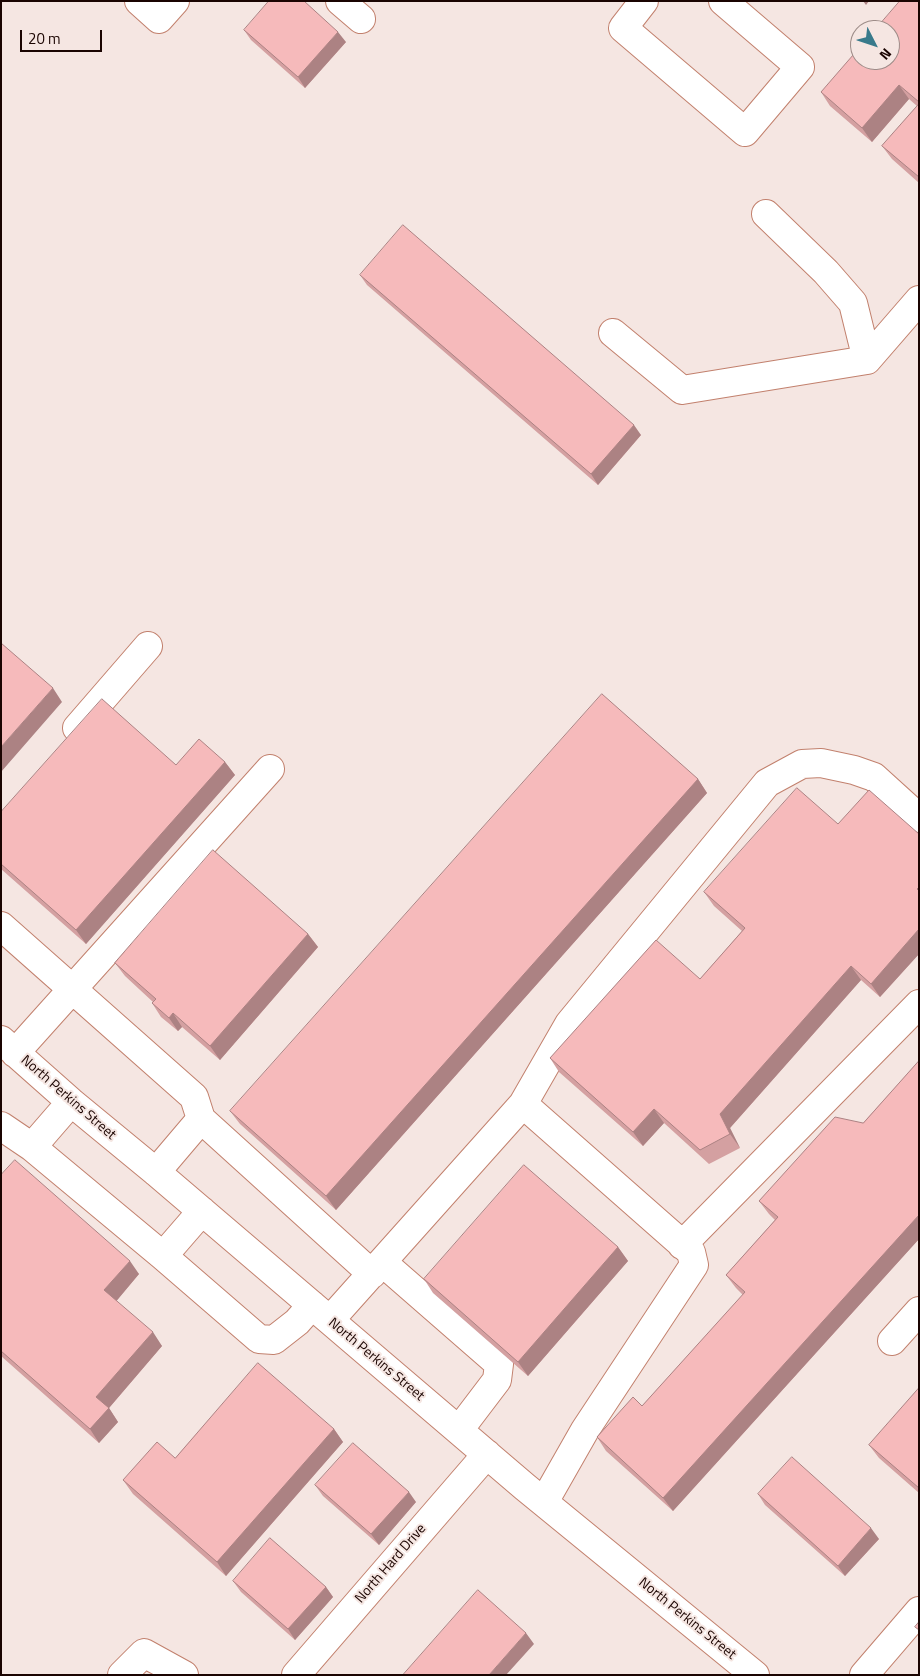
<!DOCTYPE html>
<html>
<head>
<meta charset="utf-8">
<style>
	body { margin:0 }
	#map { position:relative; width:920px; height:1676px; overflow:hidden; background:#f5e6e2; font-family:"Titillium Web",sans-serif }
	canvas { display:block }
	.frame { position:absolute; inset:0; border:2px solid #1a0401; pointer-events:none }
	.north { position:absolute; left:850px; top:20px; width:50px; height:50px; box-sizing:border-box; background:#f5e6e2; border:1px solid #9d8c88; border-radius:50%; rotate:131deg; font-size:14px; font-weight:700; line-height:20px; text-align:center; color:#1a0401 }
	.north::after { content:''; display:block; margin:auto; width:18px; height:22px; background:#387a8b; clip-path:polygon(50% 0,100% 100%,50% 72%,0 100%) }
	.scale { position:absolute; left:20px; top:30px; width:82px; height:22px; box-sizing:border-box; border:2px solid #1a0401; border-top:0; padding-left:6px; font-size:15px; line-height:18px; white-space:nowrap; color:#1a0401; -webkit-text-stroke:4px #f5e6e2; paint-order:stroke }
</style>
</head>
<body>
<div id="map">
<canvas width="920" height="1676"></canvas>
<div class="frame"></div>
<div class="north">N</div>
<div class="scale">20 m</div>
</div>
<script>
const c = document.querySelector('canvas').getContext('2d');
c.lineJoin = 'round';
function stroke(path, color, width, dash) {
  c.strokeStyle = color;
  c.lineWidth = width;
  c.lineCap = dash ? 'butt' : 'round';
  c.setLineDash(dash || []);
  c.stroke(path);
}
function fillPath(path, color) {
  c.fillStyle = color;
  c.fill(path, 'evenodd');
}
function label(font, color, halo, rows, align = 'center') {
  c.font = font + ' "Titillium Web",sans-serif';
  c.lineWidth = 4;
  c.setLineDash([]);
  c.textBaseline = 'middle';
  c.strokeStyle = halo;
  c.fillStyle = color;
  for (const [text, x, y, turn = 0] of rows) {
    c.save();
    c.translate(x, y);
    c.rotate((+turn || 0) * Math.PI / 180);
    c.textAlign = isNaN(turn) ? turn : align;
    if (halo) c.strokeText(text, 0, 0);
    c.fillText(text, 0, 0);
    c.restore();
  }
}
const minor = new Path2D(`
	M139,1l20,18 16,-18
	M340,1l21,18
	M644,1l-21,27 122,104 55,-65 -77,-66
	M766,214l60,58 27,31 14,57
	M613,333l69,57 185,-30
	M867,360l52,-60
	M77,728l71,-82
	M1,926l193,171 7,22 -45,53
	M1,1040l70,62 85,70 369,315 230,188
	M15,1053l255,-284
	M523,1104l46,-80 198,-241 35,-19 19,-1 33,7 20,7 45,41
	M201,1119l171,155
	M1,1126l31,21 131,109 96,83 15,1 23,-18 15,-17
	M32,1147l39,-45
	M682,1245l237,-241
	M163,1256l39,-45
	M382,1262l117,102 -2,16 -38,50
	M330,1320l193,-216 168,148 3,13 -109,165 -41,72
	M892,1341l27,-30
	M122,1675l22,-22 40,22
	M296,1675l191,-221
	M864,1675l55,-64`);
stroke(minor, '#c2806d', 30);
stroke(minor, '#fff', 28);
fillPath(new Path2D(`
	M919,1v182l-27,-24 -10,-13 35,-40 -8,-7 -37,43 -42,-36 -9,-14z
	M244,30l102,12 -41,46 -54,-48z
	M360,275l281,160 -43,50 -231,-200z
	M225,762l10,13 -149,169 -85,-75v-57l175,-47z
	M698,779l9,14 -371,417 -96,-86 -10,-13z
	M838,824l81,10v120l-39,43 -19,-17 -131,148 10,20 -31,16 -45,-41 -21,23 -84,-74 -9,-14 150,-79 42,-48 -28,-25 -10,-14z
	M308,934l10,13 -98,113 -38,-33 -4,4 -17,-14 -9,-14 1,-1 -28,-26 -10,-13z
	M919,1061v178l-246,272 -67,-60 -9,-14 45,-31 101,-111 -7,-7 -10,-13 49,-55 -6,-6 -10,-13 104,-78z
	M1,1175l138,99 -23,27 46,45 -53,62 9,14 -19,21 -98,-87z
	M618,1247l10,14 -100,115 -95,-83 -9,-14z
	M919,1388v105l-40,-35 -10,-13z
	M334,1429l9,13 -117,134 -93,-82 -10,-14 52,-22z
	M315,1485l101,17 -37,43 -56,-49z
	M758,1494l121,45 -34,37 -80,-71z
	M233,1581l93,6 7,10 -38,43 -54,-48z`), '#d4a0a1');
fillPath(new Path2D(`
	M863,1h6l-3,4z
	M338,32l8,10 -41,46 -7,-11z
	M899,85l10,14 -37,43 -10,-14z
	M634,425l7,10 -43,50 -7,-11z
	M53,688l9,14 -61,70v-25z
	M225,762l10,13 -149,169 -10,-14z
	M698,779l9,14 -371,417 -10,-14z
	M919,929v25l-39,43 -9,-13z
	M308,934l10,13 -98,113 -10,-14z
	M851,966l10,14 -131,148 10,20 -10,-14 -10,-20z
	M173,1013l9,14 -4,4 -9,-13z
	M654,1109l10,14 -21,23 -10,-14z
	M919,1215v24l-246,272 -10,-13z
	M618,1247l10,14 -100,115 -10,-14z
	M130,1261l9,13 -25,30 -10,-14z
	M153,1332l9,14 -53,62 9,14 -19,21 -9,-14 6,-32z
	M334,1429l9,13 -117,134 -9,-14z
	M409,1492l7,10 -37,43 -8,-11z
	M871,1528l8,11 -34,37 -7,-10z
	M326,1587l7,10 -38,43 -7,-11z
	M526,1633l8,11 -28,31h-17z`), '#ac8283');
const building = new Path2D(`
	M269,1h35l34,31 -40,45 -54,-47z
	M900,1h19v101l-20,-17 -37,43 -41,-36 39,-45v13h30v-30h-15z
	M919,104v73l-37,-31z
	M403,225l231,200 -43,49 -231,-199z
	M1,643l52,45 -52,59z
	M602,694l96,85 -372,417 -96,-85z
	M102,699l74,66 23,-26 26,23 -149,168 -75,-66v-52z
	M797,788l41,36 31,-34 50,44v53l-2,2 2,2v38l-48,55 -20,-18 -131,148 10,20 -30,16 -46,-41 -21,23 -83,-74 106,-118 44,39 45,-51 -41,-36z
	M213,850l95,84 -98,112 -37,-33 -4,5 -17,-15 4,-4 -41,-36z
	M919,1061v154l-256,283 -66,-61 36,-40 9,9 103,-114 -19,-17 52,-58 -19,-16 76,-84 28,6z
	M15,1160l115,101 -26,29 49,42 -57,65 13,11 -19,21 -89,-78v-176z
	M524,1165l94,82 -100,115 -94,-83z
	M258,1363l76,66 -117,133 -94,-82 34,-38 18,16z
	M919,1388v100l-50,-43z
	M353,1443l56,49 -38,42 -56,-49z
	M792,1457l79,71 -33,38 -80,-72z
	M270,1538l56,49 -38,42 -55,-48z
	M478,1590l48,43 -37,42h-86z
	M919,1622v8l-4,-3z`);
fillPath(building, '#f6babb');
stroke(building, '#ac8283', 1);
label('14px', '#1a0401', '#f5e6e2', [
	["North Perkins Street",68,1098,41],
	["North Perkins Street",376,1360,40],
	["North Hard Drive",391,1564,-49],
	["North Perkins Street",687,1619,39]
]);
</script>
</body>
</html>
